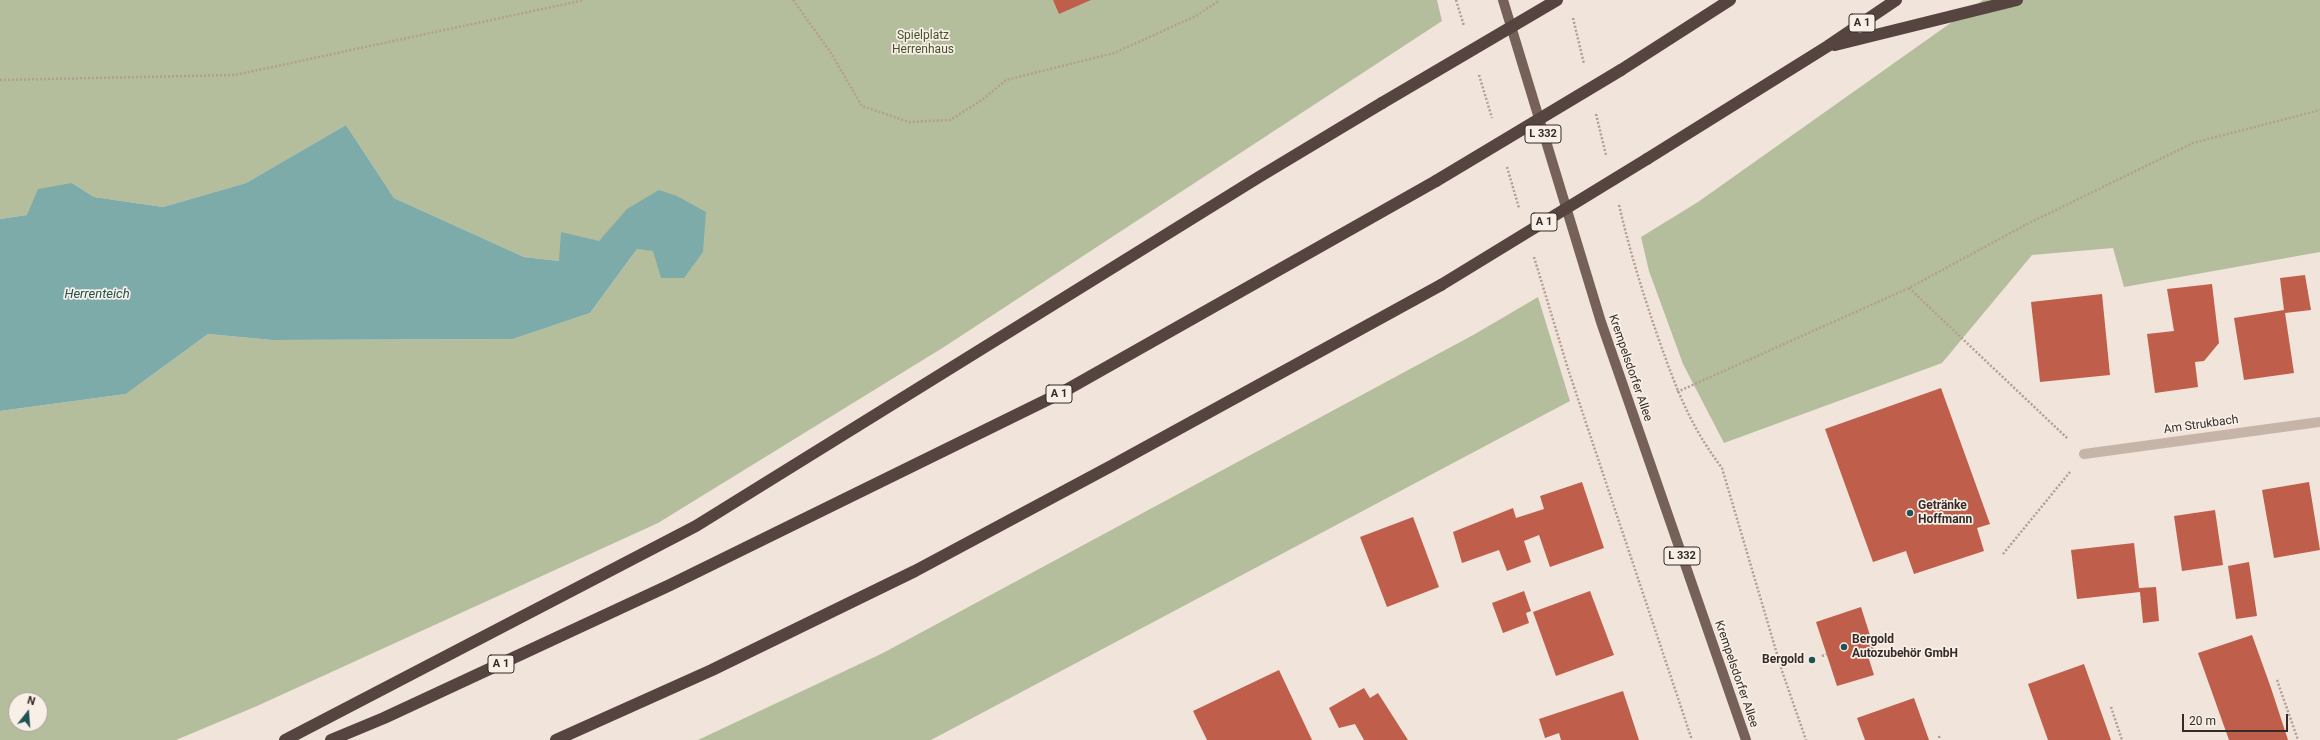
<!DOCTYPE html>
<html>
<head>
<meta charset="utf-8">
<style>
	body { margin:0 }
	#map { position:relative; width:2320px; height:740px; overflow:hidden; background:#f0e4db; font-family:Roboto,sans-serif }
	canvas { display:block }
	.north { position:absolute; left:8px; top:692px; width:40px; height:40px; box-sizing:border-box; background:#f8efe7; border:1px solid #aaa19b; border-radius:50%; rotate:17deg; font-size:11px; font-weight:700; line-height:16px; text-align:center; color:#342b28 }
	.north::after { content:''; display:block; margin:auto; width:14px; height:18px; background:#205353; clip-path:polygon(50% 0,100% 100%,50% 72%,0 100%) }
	.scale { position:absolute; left:2182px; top:714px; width:106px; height:18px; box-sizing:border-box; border:2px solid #342b28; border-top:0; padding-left:5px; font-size:12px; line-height:14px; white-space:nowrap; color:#342b28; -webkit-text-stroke:3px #f8efe7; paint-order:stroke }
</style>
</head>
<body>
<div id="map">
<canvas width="2320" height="740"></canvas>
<div class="north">N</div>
<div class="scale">20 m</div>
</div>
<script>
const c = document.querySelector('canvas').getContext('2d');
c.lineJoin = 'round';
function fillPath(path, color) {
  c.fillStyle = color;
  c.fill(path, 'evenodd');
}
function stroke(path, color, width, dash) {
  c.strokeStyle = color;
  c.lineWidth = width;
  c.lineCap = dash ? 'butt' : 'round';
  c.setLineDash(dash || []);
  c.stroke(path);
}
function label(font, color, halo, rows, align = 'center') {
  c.font = font + ' Roboto,sans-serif';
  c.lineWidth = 3.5;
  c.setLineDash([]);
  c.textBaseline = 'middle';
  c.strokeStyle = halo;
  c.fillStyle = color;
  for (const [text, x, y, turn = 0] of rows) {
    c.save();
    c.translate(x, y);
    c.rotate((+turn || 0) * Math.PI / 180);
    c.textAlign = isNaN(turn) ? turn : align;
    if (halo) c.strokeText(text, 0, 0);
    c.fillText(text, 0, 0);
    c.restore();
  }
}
fillPath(new Path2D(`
	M0,0h1437l5,21 -498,326 -286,176 -401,183 -81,34h-176v-329l126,-17 82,-60 64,6 241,-1 77,-26 47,-64 66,3 -90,-24 -14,13 -40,20 -35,-4 -130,-59 -48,-73 -100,58 -83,24 -69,-10 -22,-14 -45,32 -27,4zM16,700h24v24h-24z
	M1983,0h337v252l-196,35 -11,-39 -81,7 -90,108 -218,80 -41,-79 -34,-93 -8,-34 57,-35z
	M1538,297l32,104 -639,339h-233l185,-87 592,-319z`), '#b5be9c');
fillPath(new Path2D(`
	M346,125l48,73 130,59 35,4 2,-29 38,9 28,-32 32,-19 18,6 29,16 -3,40 -19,26h-23l-8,-27 -16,-2 -47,64 -77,26 -241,1 -64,-6 -82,60 -126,17v-192l27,-4 11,-26 34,-6 22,14 69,10 83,-24z`), '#7cabaa');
fillPath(new Path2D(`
	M1053,0h38l-32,14z
	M2305,275l6,35 -26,3 9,60 -50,7 -10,-62 50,-8 -4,-32z
	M2212,284l7,59 -15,18 -9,1 3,25 -43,6 -8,-59 27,-3 -7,-42z
	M2102,294l8,81 -70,7 -9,-80z
	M1941,388l49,136 -13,4 7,23 -70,23 -8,-23 -33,11 -48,-133z
	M1582,482l22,66 -54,19 -11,-32 -15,6 7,21 -24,9 -8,-21 -37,13 -9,-31 60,-24 3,10 28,-9 -4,-13z
	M2309,482l11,68 -46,8 -12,-68z
	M2215,510l8,55 -41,6 -8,-55z
	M1413,517l26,70 -52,20 -27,-70z
	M2134,543l5,45 17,-1 3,34 -16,2 -3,-31 -63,7 -6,-49z
	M2249,562l8,54 -21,3 -8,-53z
	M1524,591l7,20 -5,2 3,10 -26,10 -11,-30z
	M1590,591l24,64 -58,21 -23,-64z
	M1861,607l14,44 -8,2 7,22 -37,11 -21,-64z
	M2252,635l19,53 17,52h-59l-31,-87z
	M2084,664l27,76h-63l-20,-56z
	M1279,670l33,70h-105l-14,-29z
	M1364,688l6,10 8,-5 30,47h-44l-9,-16 -16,4 -10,-20z
	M1623,691l16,49h-78l-2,-7 -14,5 -6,-19z
	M1914,698l15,42h-64l-8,-22z`), '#bf5e4a');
stroke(new Path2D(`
	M793,0l36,50 33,56 47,16 41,-2 32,-20 24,-20 108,-27 82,-37 24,-16
	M1456,0l8,26
	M1573,18l11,46
	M1479,75l13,43
	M0,80l235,-5 349,-75
	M1596,114l10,41
	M1507,167l12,41
	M1619,205c11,47 24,89 40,135 17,48 31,86 63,128l60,203 24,69
	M1534,257l34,112 124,371
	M1909,288l158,150
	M1677,392l232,-104 118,-64 166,-81 127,-33
	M2003,554l67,-82
	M1822,656l5,-2
	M2277,680l21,60
	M2111,707l11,33
	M1939,736l1,4`), '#b39e92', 2.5, [2, 2]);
stroke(new Path2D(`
	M2084,454l236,-32`), '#c7b4a8', 10);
stroke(new Path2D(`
	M1503,0l98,322 145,418`), '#766159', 10);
stroke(new Path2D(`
	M1835,45l182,-45
	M1621,70l109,-70
	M1647,159l181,-113 68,-46
	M285,740l411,-214 563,-349 123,-74
	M331,740l53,-22 286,-133 391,-192 375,-212
	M556,740l156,-70 203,-99 198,-106 328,-180`), '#55443f', 12);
stroke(new Path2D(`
	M1382,103l175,-103
	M1436,181l185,-111
	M1441,285l206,-126`), '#55443f', 12);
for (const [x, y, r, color] of [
	[1910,513,4,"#205353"],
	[1844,647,4,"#205353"],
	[1812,660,4,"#205353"]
]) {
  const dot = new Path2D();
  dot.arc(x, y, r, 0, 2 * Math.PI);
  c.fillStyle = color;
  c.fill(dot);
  stroke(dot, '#f8efe7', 1.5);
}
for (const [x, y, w] of [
	[1862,23,26],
	[1543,134,36],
	[1544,222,26],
	[1059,394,26],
	[1682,556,36],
	[501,664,26]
]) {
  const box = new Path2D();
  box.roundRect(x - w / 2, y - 9, w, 18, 3);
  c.fillStyle = '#f8efe7';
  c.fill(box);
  stroke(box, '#342b28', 1);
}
label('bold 11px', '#342b28', null, [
	["A 1",1862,23],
	["L 332",1543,134],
	["A 1",1544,222],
	["A 1",1059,394],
	["L 332",1682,556],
	["A 1",501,664]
]);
label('12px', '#47512d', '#f8efe7', [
	["Spielplatz",923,36],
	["Herrenhaus",923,50]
]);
label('12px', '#342b28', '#f8efe7', [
	["Krempelsdorfer Allee",1630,368,71],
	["Am Strukbach",2201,425,-8],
	["Krempelsdorfer Allee",1736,674,71]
]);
label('bold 12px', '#342b28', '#f8efe7', [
	["Getränke",1918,506],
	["Hoffmann",1918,520],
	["Bergold",1852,640],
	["Autozubehör GmbH",1852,654],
	["Bergold",1804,660,"right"]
], 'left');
label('italic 13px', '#205353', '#f8efe7', [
	["Herrenteich",97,295]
]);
</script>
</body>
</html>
